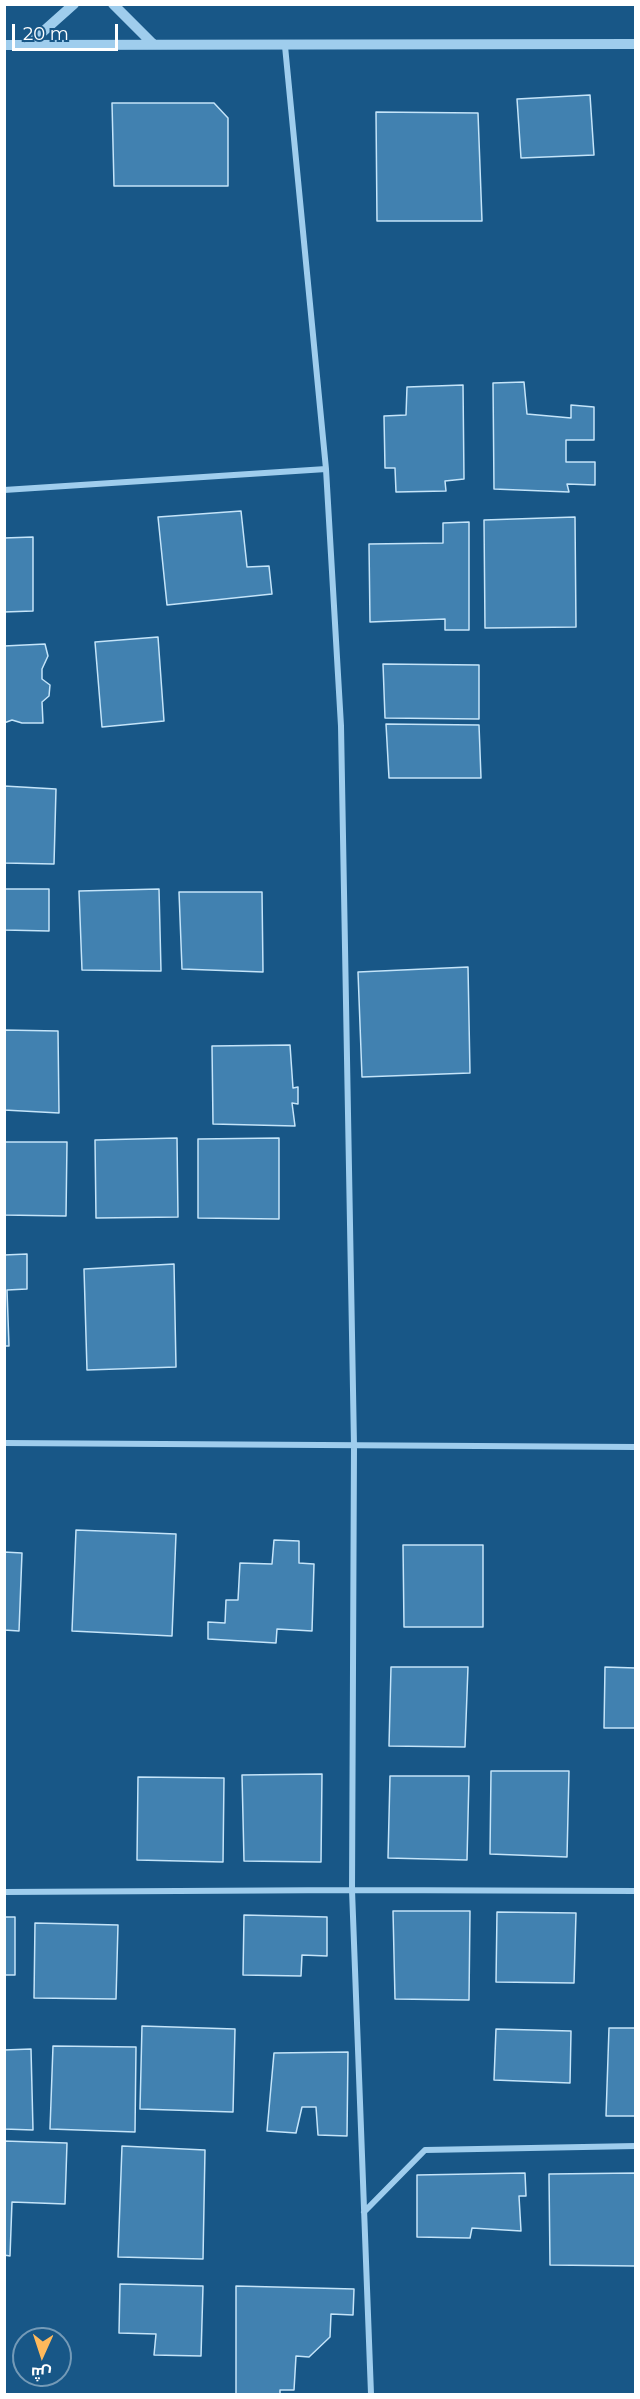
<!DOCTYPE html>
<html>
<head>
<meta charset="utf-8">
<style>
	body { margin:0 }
	#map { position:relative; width:640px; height:2399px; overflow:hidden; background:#185787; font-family:Montserrat,Cairo,sans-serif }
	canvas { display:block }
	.frame { position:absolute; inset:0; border:6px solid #fff; pointer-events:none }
	.north { position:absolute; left:12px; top:2327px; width:60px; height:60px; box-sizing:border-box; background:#185787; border:2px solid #749ab7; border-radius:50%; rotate:183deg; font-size:16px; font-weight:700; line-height:24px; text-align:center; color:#fff }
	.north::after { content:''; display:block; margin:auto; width:21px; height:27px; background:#ffb95b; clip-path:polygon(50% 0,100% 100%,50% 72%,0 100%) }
	.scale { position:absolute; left:12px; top:24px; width:106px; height:27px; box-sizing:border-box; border:3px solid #fff; border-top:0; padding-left:8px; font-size:18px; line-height:21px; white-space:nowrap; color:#fff; -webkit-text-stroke:4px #185787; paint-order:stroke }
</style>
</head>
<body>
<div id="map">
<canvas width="640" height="2399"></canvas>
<div class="frame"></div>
<div class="north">ش</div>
<div class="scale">20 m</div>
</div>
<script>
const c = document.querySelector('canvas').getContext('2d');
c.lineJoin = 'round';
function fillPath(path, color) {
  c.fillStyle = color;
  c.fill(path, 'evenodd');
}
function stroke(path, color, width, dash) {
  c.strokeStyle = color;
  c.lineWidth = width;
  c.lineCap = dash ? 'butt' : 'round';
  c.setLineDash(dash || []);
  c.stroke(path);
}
const building = new Path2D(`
	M590,95l4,60 -73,3 -4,-59z
	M112,103h102l14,15v68h-114z
	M376,112l102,1 4,108h-105z
	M524,382l3,32 44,4v-13l23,2v33h-28v22h29v23l-28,-1 2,8 -75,-3 -1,-106z
	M463,385l1,94 -19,2 1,10 -50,1 -1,-24h-10l-1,-52 22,-1 1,-28z
	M241,511l6,56 22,-1 3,28 -105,11 -9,-88z
	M575,517l1,110 -91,1 -1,-108z
	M469,522v108h-24v-11l-75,3 -1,-78 74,-1v-20z
	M33,537v74l-29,1v-74z
	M158,637l6,84 -62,6 -7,-85z
	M45,644l3,12 -6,13v10l8,6 -1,11 -7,6 1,21h-21l-10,-3 -8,3v-77z
	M383,664l96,1v54l-94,-1z
	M386,724l93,1 2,53h-92z
	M4,786l52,3 -2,75 -50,-1z
	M4,889h45v42l-45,-1z
	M159,889l2,82 -79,-1 -3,-79z
	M179,892h83l1,80 -81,-3z
	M468,967l2,106 -108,4 -4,-105z
	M4,1030l54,1 1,82 -55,-3z
	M290,1045l3,43 5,-1v17l-6,-1 3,23 -82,-2 -1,-78z
	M177,1138l1,79 -82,1 -1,-78z
	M279,1138v81l-81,-1v-79z
	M4,1142h63l-1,74 -62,-1z
	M27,1254v35l-20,1 2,56h-5v-91z
	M174,1264l2,103 -89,3 -3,-101z
	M76,1530l100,4 -4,102 -100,-5z
	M274,1540l25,1v22l15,1 -2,67 -35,-2 -1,14 -68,-4v-17l17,1 1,-23h12l2,-37 32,1z
	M403,1545h80v82h-79z
	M4,1552l18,1 -3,78 -15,-1z
	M391,1667h77l-3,80 -76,-1z
	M605,1667l31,1v60h-32z
	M491,1771h78l-2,86 -77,-3z
	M322,1774l-1,88 -77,-1 -2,-86z
	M390,1776h79l-2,84 -79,-2z
	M138,1777l86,1 -1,84 -86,-2z
	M393,1911h77l-1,89 -74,-1z
	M497,1912l79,1 -2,70 -78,-1z
	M244,1915l83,2v39l-25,-1 -1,21 -58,-1z
	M4,1917h11v58h-11z
	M35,1923l83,2 -2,74 -82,-1z
	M142,2026l93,3 -2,83 -93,-3z
	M609,2028h27v88h-30z
	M496,2029l75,2 -1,52 -76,-3z
	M53,2046l83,1 -1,85 -85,-3z
	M31,2049l2,81 -29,-1v-79z
	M348,2052l-1,84 -29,-1 -2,-28h-14l-6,26 -29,-2 7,-78z
	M4,2141l63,2 -2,61 -53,-2 -2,54 -6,-1z
	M122,2146l83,4 -2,109 -85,-2z
	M525,2173l1,23h-7l2,35 -49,-3 -2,10 -53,-1v-62z
	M636,2173v93l-86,-1 -1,-91z
	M120,2284l83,2 -2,70 -47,-1 2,-21 -37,-1z
	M236,2286l118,3 -1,26 -22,-1 -1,23 -21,20 -13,-1 -2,34h-14v4h-44z`);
fillPath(building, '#4181b0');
stroke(building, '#c4e4f9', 1.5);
stroke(new Path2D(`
	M285,46l41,423 15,257 13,719 -2,445 19,504
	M4,490l322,-21
	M4,1443l632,4
	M4,1892l348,-2 284,1
	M364,2212l61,-62 211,-4`), '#9fcded', 6);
stroke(new Path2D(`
	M113,4l41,41
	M4,45l632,-1
	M28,45l46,-41`), '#9fcded', 10);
</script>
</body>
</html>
